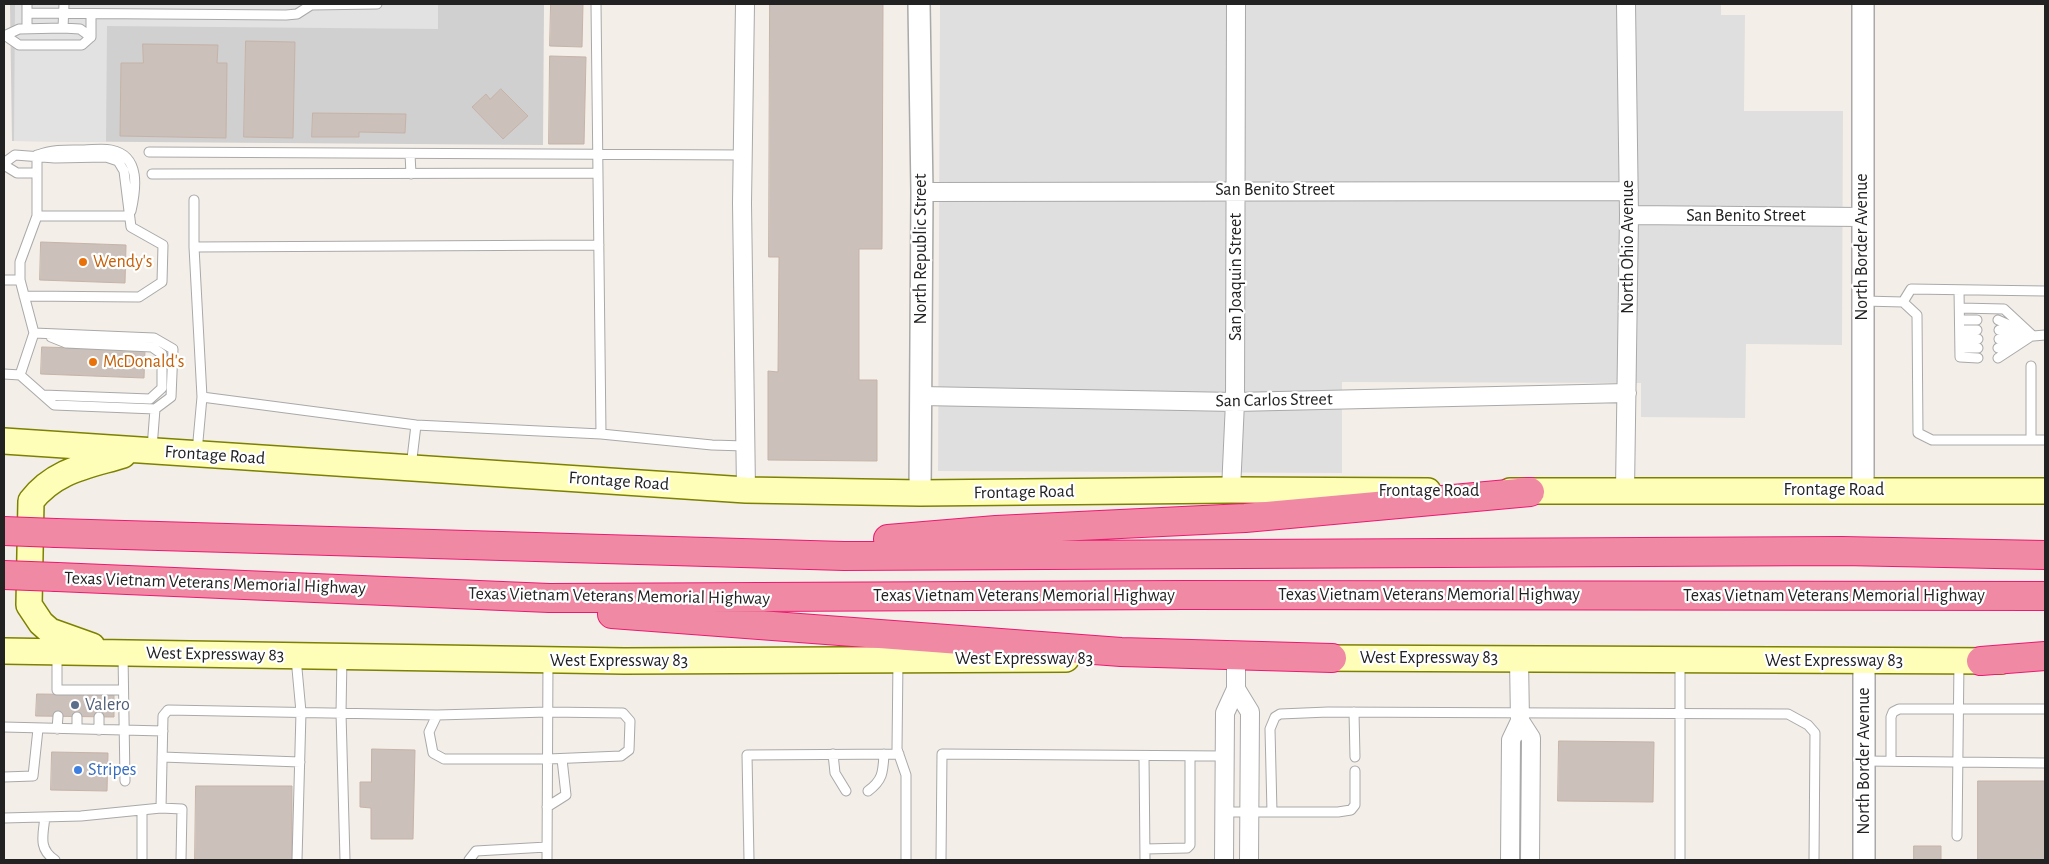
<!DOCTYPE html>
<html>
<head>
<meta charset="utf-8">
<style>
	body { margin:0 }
	#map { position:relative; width:2049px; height:864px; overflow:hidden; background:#f3eee8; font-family:"Alegreya Sans",sans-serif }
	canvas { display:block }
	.frame { position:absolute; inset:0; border:5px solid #222; pointer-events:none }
</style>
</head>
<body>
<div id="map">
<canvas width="2049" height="864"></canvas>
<div class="frame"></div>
</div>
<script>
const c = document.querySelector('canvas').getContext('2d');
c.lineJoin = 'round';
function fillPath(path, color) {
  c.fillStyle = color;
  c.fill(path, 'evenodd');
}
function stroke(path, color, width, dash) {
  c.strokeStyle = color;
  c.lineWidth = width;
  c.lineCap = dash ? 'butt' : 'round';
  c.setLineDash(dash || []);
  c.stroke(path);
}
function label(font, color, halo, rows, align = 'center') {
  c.font = font + ' "Alegreya Sans",sans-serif';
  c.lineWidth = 4.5;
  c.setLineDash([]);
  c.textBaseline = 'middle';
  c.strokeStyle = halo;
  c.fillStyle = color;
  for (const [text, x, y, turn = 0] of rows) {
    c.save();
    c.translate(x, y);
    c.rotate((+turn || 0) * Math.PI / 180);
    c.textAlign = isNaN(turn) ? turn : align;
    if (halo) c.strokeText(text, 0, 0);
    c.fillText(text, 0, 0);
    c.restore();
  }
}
fillPath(new Path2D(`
	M940,4h781v11h24l-1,96h99l-1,234 -96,-1 -1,74 -104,-1v-34l-299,-1v91l-404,-2z`), '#e0dfdf');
fillPath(new Path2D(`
	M10,4h534l-1,141 -531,-4z`), '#d0d0d0');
fillPath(new Path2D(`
	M15,4h423v25l-331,-3 -1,116 -92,-1z`), '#e2e2e2');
const building = new Path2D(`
	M551,4h32l-1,43 -32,-1z
	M770,4h113l-1,245h-23v131h18v81l-109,-1v-89l10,1 1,-115h-10z
	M246,41l49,1 -2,96 -49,-1z
	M143,44l75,1 -1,18h10l-1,75 -106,-2 1,-73h22z
	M550,56l36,1 -2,87h-35z
	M501,89l27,27 -25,23 -31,-32 14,-13 4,5z
	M313,113l93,1 -1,19 -46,-1v5h-47z
	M41,242l85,3 -1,38 -85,-3z
	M42,347l103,3 -1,28 -103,-4z
	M37,694l77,1v22l-78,-1z
	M1559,741l95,1 -1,60 -95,-1z
	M372,749l43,1 -2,89h-42v-31l-11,-1v-25h11z
	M52,752l56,1 -1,38 -56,-1z
	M1978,781h67v79h-67z
	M196,786h96v74h-97z
	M1914,846h27v14h-27z`);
fillPath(building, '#cbc0ba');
stroke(building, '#c6b3a8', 1);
const service = new Path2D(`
	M596,4l5,430
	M27,13l259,2 11,-1 14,-9 66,-1
	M63,28l1,-24
	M27,29v-25
	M4,36l15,-7 44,-1 17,1 11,8
	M6,36l13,9h63l9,-8v-23
	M149,152l594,3
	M410,154l1,20
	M38,155c15,-6 30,-5 46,-5 8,0 18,-2 27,0 30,6 25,39 20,61
	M4,163l11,-8 40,3 51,-1 12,4 6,10 7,56 32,18 -1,37 -23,15 -115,-1
	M4,165l13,8h20
	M152,174l446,-1
	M194,200v47l405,-2
	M37,216v-61
	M194,247l8,150
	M4,280h16l14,53 -14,42
	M20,280v-18l17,-46h92
	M1959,290l1,67 18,1
	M2045,291l-134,-2 -8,13 14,13 1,118 14,7h113
	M1864,301l39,1
	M1960,308l44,1 28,26
	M1960,320h17
	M1998,320l27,12
	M1960,330h17
	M1999,330l20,3
	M1960,339h18
	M1999,339l46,-4
	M1960,348h18
	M1998,348l20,-7
	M1998,358l32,-21
	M4,374l16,1 34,30 101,4 16,-12 2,-48 -19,-11 -120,-5
	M43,395l107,4 12,-11v-34l-10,-7 -86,-4 -15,-6
	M2031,440v-74
	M152,448l3,-39
	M197,452l5,-55 214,28 185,9 111,11 33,1
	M411,467l5,-42
	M57,652v38h66
	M123,655l2,126
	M342,657l-1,56 4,147
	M296,658l5,54 -4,148
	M898,660l-1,89 9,26v85
	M1680,661v199
	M548,712l75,1 7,8 -1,29 -8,6 -73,3h-104l-11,-6 -4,-21 8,-17z
	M1354,712l1,45
	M77,717v12
	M4,727l159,4
	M57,729l1,-13
	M99,730v-13
	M833,754l2,19 11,18
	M1144,756l1,104
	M162,757l138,5
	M1864,761l181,2
	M1891,761v-44l2,-5 6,-3h146
	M1355,771v34l-4,5 -13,2h-66l-2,-83 5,-12 5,-3 48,-2 460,2 20,11 7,8 -1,127
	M4,777l29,-1 5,-47
	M868,791c15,-11 15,-19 16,-37
	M547,807l19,-12 -4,-36
	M1224,812h48
	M45,817c-2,18 -7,32 10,43
	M4,818l77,-2 80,-8
	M1957,836l2,-175
	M1145,849l42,-1 3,-3v-89
	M142,860v-50
	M181,860l1,-51 -21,-1 2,-92 5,-6 269,5
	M469,860l7,-9 71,-4
	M547,860l1,-200
	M749,860l-2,-105 152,-1
	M941,860l1,-106 283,2`);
const minor = new Path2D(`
	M745,4l-3,199 4,287
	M922,192l707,-1
	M1629,215l233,2
	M921,396l314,6 392,-9
	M1231,490l4,-88 1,-398
	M1625,490l4,-275 -3,-211
	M1236,689l14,23 -1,148
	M1520,721l11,17 -1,122
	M1224,860l1,-147 11,-24v-31
	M1510,860l1,-120 9,-19 -1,-62`);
const tertiary = new Path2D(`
	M919,4l3,188 -2,301
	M1863,4v486
	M1864,860v-198`);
const secondary = new Path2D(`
	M4,441l742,49 174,3 311,-3 197,1
	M1510,491h535
	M92,646l-42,-15 -9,-8 -12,-18 2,-104c24,-31 56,-35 92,-46
	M4,651l620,10 442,-2
	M1311,658l690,3`);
const motorway = new Path2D(`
	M56,533l788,23 998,-5 203,4
	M888,539l108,-9 249,-12 285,-26
	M57,577l492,21 635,-3 861,1
	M612,614l509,38 211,6
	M1981,661l64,-5`);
stroke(service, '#a9a9a9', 11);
stroke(minor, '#a9a9a9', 20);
stroke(tertiary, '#a9a9a9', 24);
stroke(secondary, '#7d8100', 28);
stroke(motorway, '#ec1970', 30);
stroke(service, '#fff', 9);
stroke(minor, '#fff', 18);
stroke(tertiary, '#fff', 21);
stroke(secondary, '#fffeb9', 25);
stroke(motorway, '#f08aa4', 28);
const motorwayBridge = new Path2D(`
	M4,531l52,2
	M4,575l53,2`);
stroke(motorwayBridge, '#ec1970', 30, []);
stroke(motorwayBridge, '#f08aa4', 28);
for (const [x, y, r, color] of [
	[83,262,5,"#e8710a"],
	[93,362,5,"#e8710a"],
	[75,705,5,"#5c6f8a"],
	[78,770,5,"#3f7fe0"]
]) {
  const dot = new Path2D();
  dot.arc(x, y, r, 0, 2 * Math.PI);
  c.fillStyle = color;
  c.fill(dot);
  stroke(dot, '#fff', 2);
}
label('18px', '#222', '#fff', [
	["San Benito Street",1275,190],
	["San Benito Street",1746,216],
	["North Ohio Avenue",1628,247,-90],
	["North Border Avenue",1862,247,-90],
	["North Republic Street",921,249,-90],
	["San Joaquin Street",1236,277,-90],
	["San Carlos Street",1274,400,-1],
	["Frontage Road",215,455,4],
	["Frontage Road",619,481,4],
	["Frontage Road",1834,490],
	["Frontage Road",1429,491],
	["Frontage Road",1024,492,-1],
	["Texas Vietnam Veterans Memorial Highway",215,583,2],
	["Texas Vietnam Veterans Memorial Highway",1429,595],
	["Texas Vietnam Veterans Memorial Highway",619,596,1],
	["Texas Vietnam Veterans Memorial Highway",1024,596],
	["Texas Vietnam Veterans Memorial Highway",1834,596],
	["West Expressway 83",215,654,1],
	["West Expressway 83",1429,658],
	["West Expressway 83",1024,659],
	["West Expressway 83",619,661],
	["West Expressway 83",1834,661],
	["North Border Avenue",1864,761,-90]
]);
label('18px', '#c56008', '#fff', [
	["Wendy's",93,262],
	["McDonald's",103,362]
], 'left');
label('18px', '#4e5e75', '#fff', [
	["Valero",85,705]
], 'left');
label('18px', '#366cbe', '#fff', [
	["Stripes",88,770]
], 'left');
</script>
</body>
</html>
